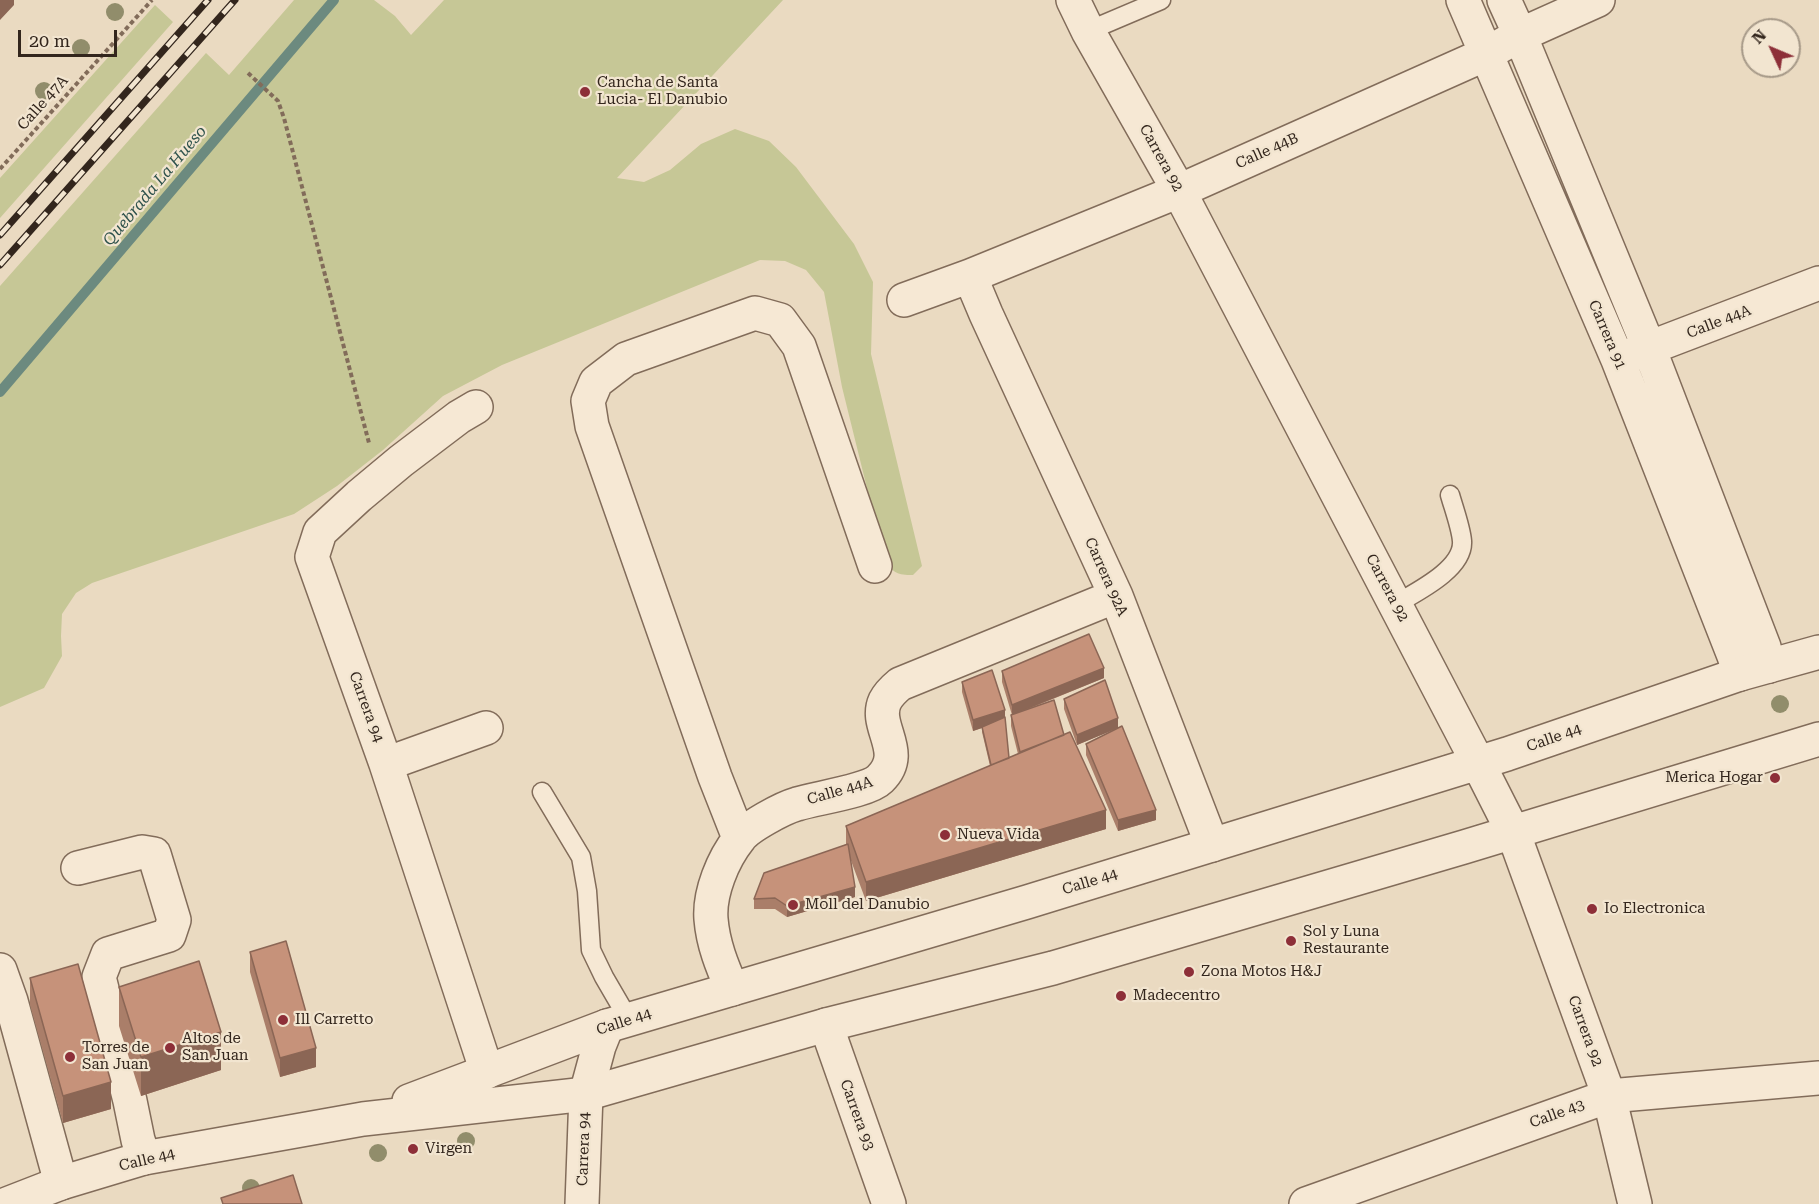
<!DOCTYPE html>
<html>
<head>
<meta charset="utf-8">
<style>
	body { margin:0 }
	#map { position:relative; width:1819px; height:1204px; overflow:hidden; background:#eadac1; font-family:"Roboto Serif",serif }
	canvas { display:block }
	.north { position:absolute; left:1741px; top:18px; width:60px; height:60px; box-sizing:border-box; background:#f2e5d0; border:2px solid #a69988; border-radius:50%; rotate:314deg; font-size:16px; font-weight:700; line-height:24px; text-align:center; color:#33261d }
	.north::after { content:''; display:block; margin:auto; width:21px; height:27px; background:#8d2f38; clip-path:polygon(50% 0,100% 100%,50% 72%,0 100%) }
	.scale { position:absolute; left:18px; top:30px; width:99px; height:27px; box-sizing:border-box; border:3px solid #33261d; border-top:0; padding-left:8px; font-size:18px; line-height:21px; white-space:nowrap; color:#33261d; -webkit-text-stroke:4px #f2e5d0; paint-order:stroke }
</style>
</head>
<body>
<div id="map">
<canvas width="1819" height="1204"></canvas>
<div class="north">N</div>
<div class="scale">20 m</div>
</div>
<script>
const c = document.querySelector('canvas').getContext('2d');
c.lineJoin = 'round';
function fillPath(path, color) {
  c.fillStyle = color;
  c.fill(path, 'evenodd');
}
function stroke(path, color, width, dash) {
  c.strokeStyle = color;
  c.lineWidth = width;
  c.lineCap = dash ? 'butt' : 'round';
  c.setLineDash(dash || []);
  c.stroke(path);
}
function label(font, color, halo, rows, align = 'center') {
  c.font = font + ' "Roboto Serif",serif';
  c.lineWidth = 4.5;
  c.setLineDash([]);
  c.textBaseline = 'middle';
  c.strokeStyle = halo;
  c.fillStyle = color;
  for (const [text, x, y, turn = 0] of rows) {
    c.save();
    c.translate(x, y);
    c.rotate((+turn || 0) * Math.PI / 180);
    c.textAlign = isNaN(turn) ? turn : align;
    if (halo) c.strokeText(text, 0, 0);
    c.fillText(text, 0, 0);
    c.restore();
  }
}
fillPath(new Path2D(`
	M294,0h80l21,16 16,19 33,-35h339l-166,178 27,4 26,-12 31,-26 34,-15 34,12 27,26 58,77 19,38 -2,72 51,212 -9,9c-16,0 -19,-2 -28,-14l-43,-174 -18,-95 -18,-22 -21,-9 -25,-1 -258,105 -59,31 -60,54 -46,36 -43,28 -202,69 -16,10 -14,21 -1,22 1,20 -18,32 -44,19v-421l206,-233 23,22z
	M155,5l18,17 -173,196v-40z`), '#c6c796');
stroke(new Path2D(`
	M0,392l334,-392`), '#6c8a7f', 10);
const service = new Path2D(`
	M1088,31l73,-31
	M1396,604c20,-12 68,-35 66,-63 -1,-13 -8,-32 -12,-46
	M542,792l39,65 6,34 4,59 13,27 25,43`);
const minor = new Path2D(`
	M1073,0l15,31 91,160 299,572
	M1463,0l155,360 116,296 6,18
	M1504,0l16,35 129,313 115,299 5,19
	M904,300l66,-24
	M1628,356l191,-73
	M476,407l-17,10 -58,44 -42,35 -39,36 -8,25 74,207 101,308
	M386,764l100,-36
	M739,838l-24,-61 -123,-351 -4,-25 8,-19 30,-23 129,-46 25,7 19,26 76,220
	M1212,845l-96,-249 -130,-282 -16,-38 209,-85 307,-137 34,-19 78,-35
	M78,868l64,-16 12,2 20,66 -5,15 -61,19 -9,23 31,124 8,39 6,18
	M0,970l11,31 50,182
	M732,989c-10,-23 -19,-45 -21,-70 -2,-26 12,-60 28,-80 8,-12 44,-31 58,-35 19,-6 71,-13 83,-25 28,-27 -7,-52 5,-78 3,-6 9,-12 15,-17l216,-88
	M826,1025l63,179
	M582,1204l4,-110 13,-48 8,-20
	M1306,1204l303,-108 210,-18`);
const tertiary = new Path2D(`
	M1478,763l35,69 96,264 26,108
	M409,1101l198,-75 420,-124 480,-148 233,-80 79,-22
	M7,1204l54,-21 83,-25 219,-39 223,-25 240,-69 227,-57 411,-121 355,-108`);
stroke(service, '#826c5a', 21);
stroke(minor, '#826c5a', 36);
stroke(tertiary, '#826c5a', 36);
stroke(new Path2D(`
	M248,73l30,28 6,17 85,325
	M0,169l152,-169`), '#826c5a', 4, [4.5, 3]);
stroke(service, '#f6e8d4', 18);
stroke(minor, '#f6e8d4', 33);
stroke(tertiary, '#f6e8d4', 33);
const rail = new Path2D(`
	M0,235l208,-235
	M0,265l235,-265`);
stroke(rail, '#33261d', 7);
stroke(rail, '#f2e5d0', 4.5, [14]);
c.fillStyle = '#918d6b';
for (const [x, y] of [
	[115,12],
	[81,48],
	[44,91],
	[1780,704],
	[466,1141],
	[378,1153],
	[251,1188]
]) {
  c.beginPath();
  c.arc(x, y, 9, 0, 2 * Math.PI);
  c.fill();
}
fillPath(new Path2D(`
	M1002,671l102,7 -78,32 38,25 42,94 -240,72 -16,-43 5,39 -68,20 -12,-8h-21v-10l92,-55v-18l144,-60 -8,-34v-4l-9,3 -11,-39v-10l43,38 4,38 9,-4 -7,-28v-11h1l-10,-33z
	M1064,699l54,29 38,92 -38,11 -32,-76v-11l27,-14 -36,15 -13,-36z
	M250,952l66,115 -36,10 -30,-105z
	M30,978l81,131 -48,14 -33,-118z
	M119,987l102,83 -80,26 -22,-70z`), '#aa7e69');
fillPath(new Path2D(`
	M0,0h14v5l-14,15z
	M1104,668v10l-92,37v-10z
	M1005,710v10l-32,11v-11z
	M1118,718v10l-41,17v-10z
	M1106,810v19l-240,72v-19z
	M1156,810v10l-38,11v-11z
	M855,887v10l-68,20v-11z
	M221,1032v38l-80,26v-39z
	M316,1048v19l-36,10v-19z
	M111,1082v27l-48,14v-27z`), '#8b6655');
const building = new Path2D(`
	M1089,634l15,34 -92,37 -10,-34z
	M992,670l13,40 -32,10 -11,-38z
	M1105,680l13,38 -41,17 -13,-36z
	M1054,700l10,35 -44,17 -9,-37z
	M1005,717l4,41 -18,7 -9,-38z
	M1122,726l34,84 -38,10 -32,-76z
	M1070,732l36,78 -240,72 -20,-56z
	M848,844l7,43 -68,19 -12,-8 -21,1 10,-26z
	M286,941l30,107 -36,10 -30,-106z
	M199,961l22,71 -80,25 -22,-70z
	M78,964l33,118 -48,14 -33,-118z
	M293,1175l9,29h-79l-2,-6z`);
fillPath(building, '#c6927a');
stroke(building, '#8b6655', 1.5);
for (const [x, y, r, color] of [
	[585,92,6,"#8d2f38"],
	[1775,778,6,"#8d2f38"],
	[945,835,6,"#8d2f38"],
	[793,905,6,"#8d2f38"],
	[1592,909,6,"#8d2f38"],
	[1291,941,6,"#8d2f38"],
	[1189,972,6,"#8d2f38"],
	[1121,996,6,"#8d2f38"],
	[283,1020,6,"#8d2f38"],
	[170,1048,6,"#8d2f38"],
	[70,1057,6,"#8d2f38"],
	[413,1149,6,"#8d2f38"]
]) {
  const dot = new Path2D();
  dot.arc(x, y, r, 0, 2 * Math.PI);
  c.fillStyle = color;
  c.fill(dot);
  stroke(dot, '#f2e5d0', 2);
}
label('15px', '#33261d', '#f2e5d0', [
	["Cancha de Santa",597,83],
	["Lucia- El Danubio",597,100],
	["Merica Hogar",1763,778,"right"],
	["Nueva Vida",957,835],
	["Moll del Danubio",805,905],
	["Io Electronica",1604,909],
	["Sol y Luna",1303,932],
	["Restaurante",1303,949],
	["Zona Motos H&J",1201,972],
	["Madecentro",1133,996],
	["Ill Carretto",295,1020],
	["Altos de",182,1039],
	["San Juan",182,1056],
	["Torres de",82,1048],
	["San Juan",82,1065],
	["Virgen",425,1149]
], 'left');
label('15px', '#33261d', '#f2e5d0', [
	["Calle 47A",43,103,-48],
	["Calle 44B",1267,151,-24],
	["Carrera 92",1161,158,61],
	["Calle 44A",1719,322,-21],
	["Carrera 91",1607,335,67],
	["Carrera 92A",1106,577,66],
	["Carrera 92",1387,588,62],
	["Carrera 94",366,707,70],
	["Calle 44",1554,738,-19],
	["Calle 44A",840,791,-16],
	["Calle 44",1090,882,-17],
	["Calle 44",624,1022,-18],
	["Carrera 92",1585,1031,70],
	["Calle 43",1557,1114,-20],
	["Carrera 93",857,1115,70],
	["Carrera 94",584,1149,-88],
	["Calle 44",147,1160,-13]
]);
label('italic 16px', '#2e524c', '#f2e5d0', [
	["Quebrada La Hueso",155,186,-50]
]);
</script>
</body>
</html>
